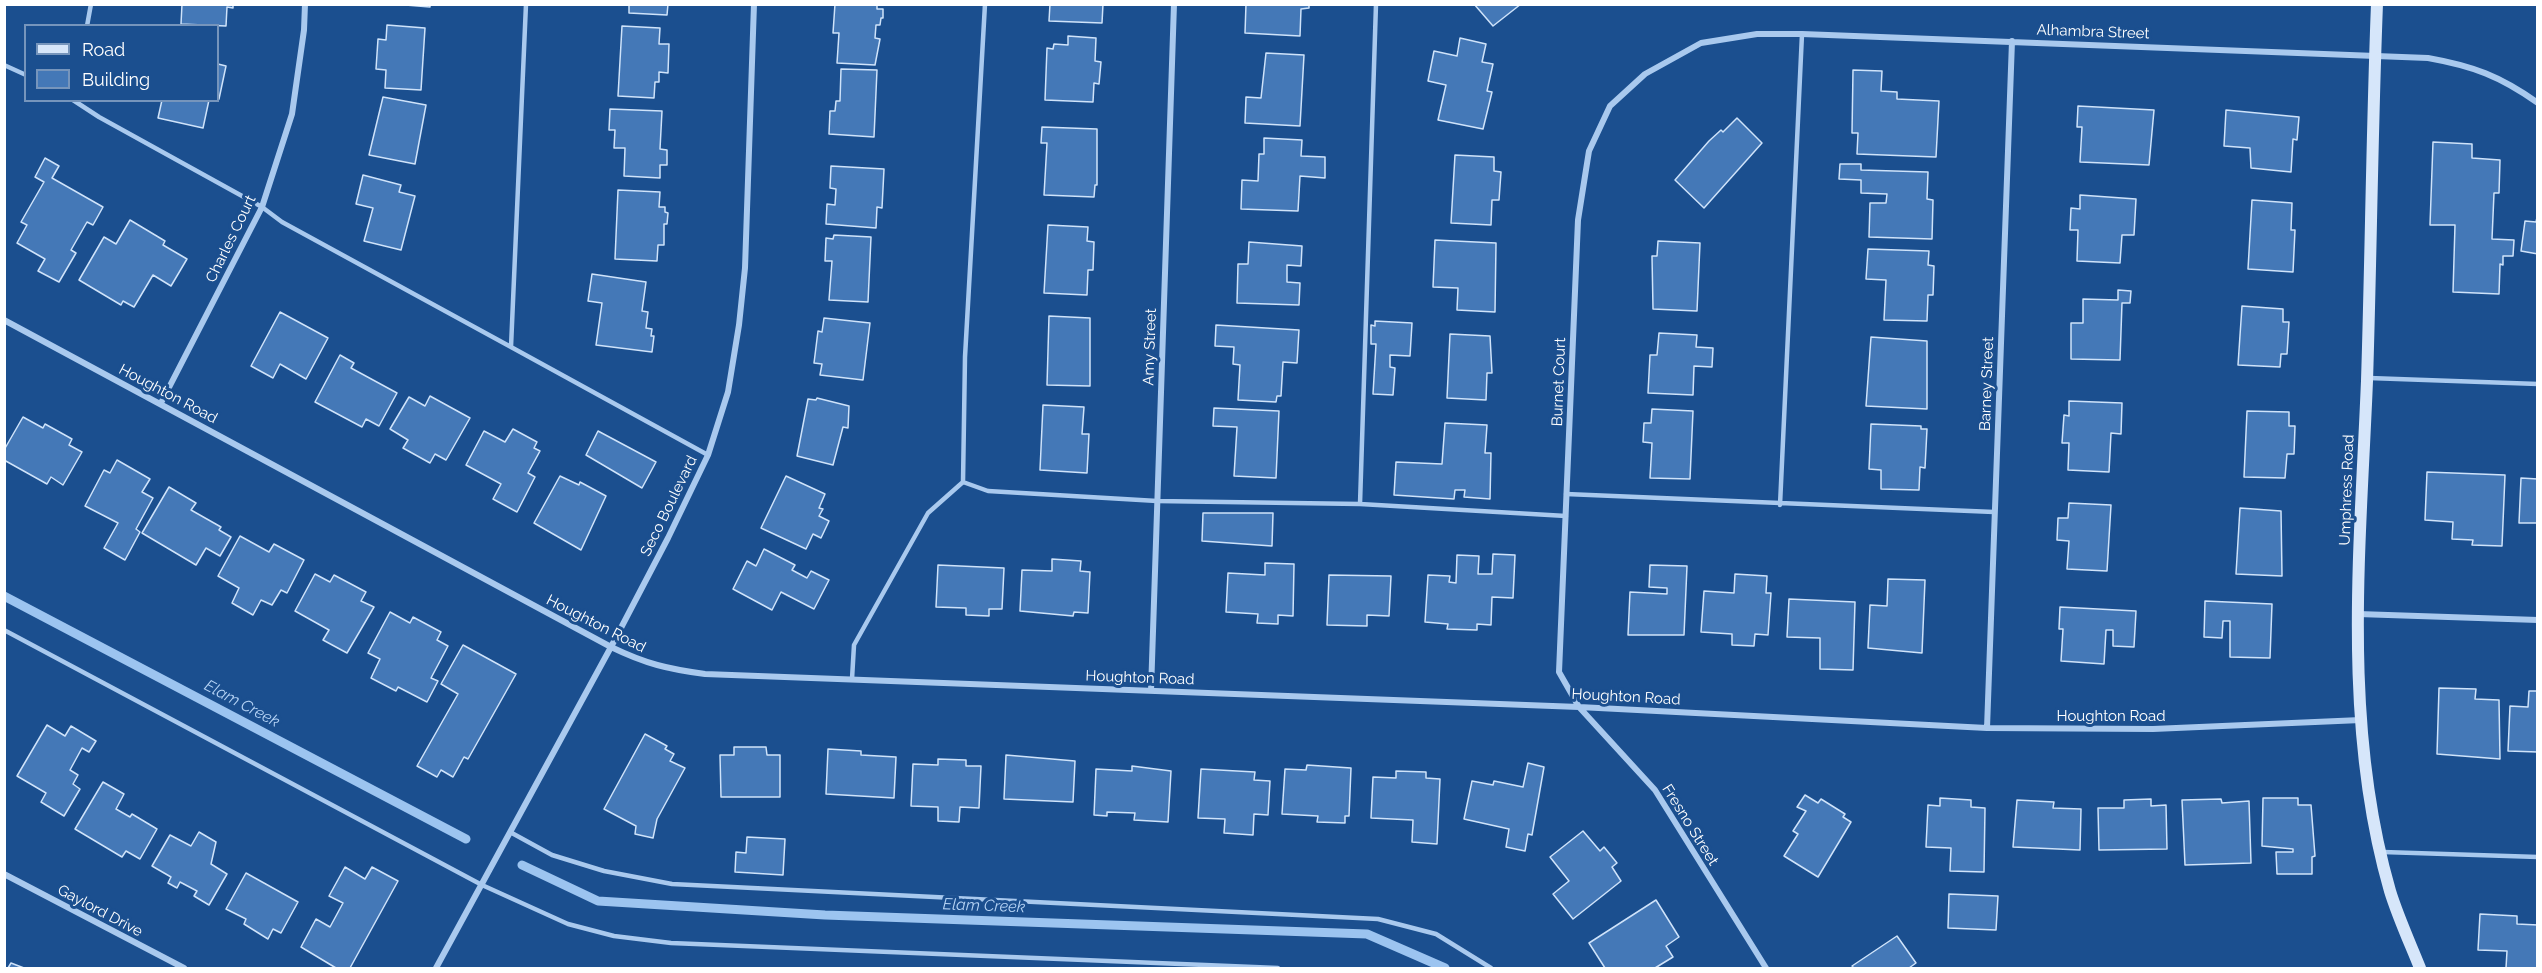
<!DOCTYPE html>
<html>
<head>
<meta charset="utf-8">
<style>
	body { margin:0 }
	#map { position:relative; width:2542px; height:973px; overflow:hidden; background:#1b4f8f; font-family:Raleway,sans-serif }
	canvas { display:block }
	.frame { position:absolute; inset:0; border:6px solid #fff; pointer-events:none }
	.legend { position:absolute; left:24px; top:24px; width:195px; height:78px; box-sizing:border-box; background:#1b4f8f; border:2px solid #7695bc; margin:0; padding:8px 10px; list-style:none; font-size:18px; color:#fff }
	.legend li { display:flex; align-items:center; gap:12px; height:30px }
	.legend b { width:30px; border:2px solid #7695bc }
</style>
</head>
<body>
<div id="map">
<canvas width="2542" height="973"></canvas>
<div class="frame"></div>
<ul class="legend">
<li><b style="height:8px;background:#d6e6fa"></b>Road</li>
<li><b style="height:16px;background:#4478b7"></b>Building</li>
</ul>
</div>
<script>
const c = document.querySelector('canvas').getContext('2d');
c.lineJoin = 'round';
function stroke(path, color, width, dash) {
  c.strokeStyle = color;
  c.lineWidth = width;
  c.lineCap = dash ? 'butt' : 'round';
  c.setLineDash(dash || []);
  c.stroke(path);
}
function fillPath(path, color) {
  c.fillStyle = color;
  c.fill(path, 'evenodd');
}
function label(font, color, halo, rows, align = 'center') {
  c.font = font + ' Raleway,sans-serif';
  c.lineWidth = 6;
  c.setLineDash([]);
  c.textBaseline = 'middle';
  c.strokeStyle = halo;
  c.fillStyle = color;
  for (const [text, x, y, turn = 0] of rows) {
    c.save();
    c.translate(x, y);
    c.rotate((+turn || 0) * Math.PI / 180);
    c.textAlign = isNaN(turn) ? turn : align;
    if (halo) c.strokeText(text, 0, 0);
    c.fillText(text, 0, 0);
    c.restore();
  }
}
stroke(new Path2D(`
	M4,596l462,243
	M522,865l76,36 227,14 542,19 78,34`), '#9cc4f0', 9);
const building = new Path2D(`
	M182,4h51v4l-6,-1 -1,19 -45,-2z
	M393,4h37v3z
	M629,4h39l-1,11 -38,-2z
	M835,4h42v5h6v9h-2l-1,7h-4l-1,13 5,1 -5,26 -38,-2 2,-30h-6z
	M1050,4h53l-1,19 -53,-2z
	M1246,4h63v4l-8,1 -1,27 -55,-3z
	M1474,4h47l-28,22z
	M387,25l38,3 -4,62 -36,-2 1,-18 -10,-1 2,-30 8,1z
	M622,26l38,2 -1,16h10l-1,29 -9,-1v10h-4l-1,16 -36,-2z
	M1068,36l28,2 -1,23 6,1 -2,22 -5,-1 -1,19 -48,-2 2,-52 6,1 1,-5 14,1z
	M1460,38l26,6 -4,18 11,2 -6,27 5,1 -9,37 -45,-9 8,-35 -18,-4 6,-30 23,5z
	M1266,53l38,2 -4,71 -55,-3 1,-26 15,1z
	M218,64l8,2 -7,33 -1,-1z
	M841,69l36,1 -3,67 -45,-3 1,-23h5l1,-10h4z
	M1853,70l29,1 -1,20 16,1v7l42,2 -3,56 -79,-3 1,-21h-6z
	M383,97l43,8 -11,59 -46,-9z
	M162,100h47l-6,28 -45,-10z
	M2078,106l76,4 -5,55 -69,-3 2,-35h-5z
	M610,109l52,2 -2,38 7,1v15h-7v13l-36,-2 1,-28h-11l1,-18h-6z
	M2226,110l73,7 -2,23 -4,-1 -2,33 -40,-4 -1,-20 -26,-2z
	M1737,118l25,25 -58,65 -29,-28 34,-39 12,-11 2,2z
	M1042,127l55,2v56h-2l-1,12 -50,-2 3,-52h-6z
	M1264,138l38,2 -1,16 24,1v21l-25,-2 -2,35 -57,-2 1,-29 16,1 1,-27h5z
	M2433,142l39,2v14l28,2 -1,33h-5l-2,46 22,1 -1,16h-10v9l-3,-1 -1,30 -46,-2 2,-67h-25z
	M1455,155l39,2v14l7,1 -2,28h-7l-1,25 -40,-2z
	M45,158l14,8 -7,12 51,29 -10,18 -6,-3 -16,28 5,3 -17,29 -21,-11 7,-12 -28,-16 10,-18 -6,-3 23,-40 -9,-5z
	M1840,164h21v6l67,2 -1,27 6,1 -1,39 -63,-2 1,-34h16l1,-9 -26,-1v-13l-22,-1z
	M831,166l53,3 -2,39 -5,-1 -1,21 -50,-4 1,-20 8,1 1,-16 -6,-1z
	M363,175l38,10 -2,7 16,4 -14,54 -37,-9 9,-33 -17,-4z
	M618,190l42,2 -1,15h6v5l3,1 -1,11h-3v21h-6l-1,16 -42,-2z
	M2080,195l56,4 -2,36h-12l-2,28 -43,-2 1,-31h-8l1,-22 9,1z
	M2252,200l40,3 -1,27h4l-2,42 -45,-3z
	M2538,213v41l-17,-3 4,-30 11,1z
	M130,220l35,21 -2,4 24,14 -16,27 -18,-11 -19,32 -11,-6 -2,4 -42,-25 25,-43 12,7z
	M1048,225l40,2 -1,14 7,1 -1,28h-5l-1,25 -43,-2z
	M834,235l37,2 -3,65 -39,-2 3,-39h-7l1,-23 7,1z
	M1435,240l61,3 -1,69 -38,-2 1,-22 -25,-1z
	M1658,241l42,2 -3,68 -44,-2 -1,-53h5z
	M1249,242l53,4 -1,20 -14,-1v17l13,1 -1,22 -62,-2 1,-39h10z
	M1868,249l61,2 -1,14 6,1 -1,29h-5l-1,26 -43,-1 2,-40 -20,-1z
	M592,274l54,8 -4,29 6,1 -2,16 6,1 -1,7h3l-2,16 -56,-7 6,-42 -14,-2z
	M2118,290l13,1 -1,12h-8l-2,57 -49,-1v-36h12v-24l35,1z
	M2242,306l41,3v13h6l-2,32h-6l-1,13 -42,-2z
	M280,312l48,26 -22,41 -26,-15 -7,14 -22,-12z
	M1049,316l41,2v68l-43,-1z
	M824,318l46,5 -7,57 -43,-5 2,-11 -8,-1 4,-32 4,1z
	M1375,321l37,2 -2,33 -20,-1v12l5,1 -2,27 -20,-1 3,-50h-5v-19l4,1z
	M1216,325l83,5 -2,33 -14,-1 -2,34h-4l-1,6 -38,-2 2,-35 -7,-1 1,-17 -19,-1z
	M1659,333l38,2 -1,12 17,1 -1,19 -18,-1 -1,29 -45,-2 2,-38h7z
	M1450,334l40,2 2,37h-5l-1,27 -39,-2z
	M1871,337l56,4v68l-61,-3z
	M340,355l14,8 -3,5 46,25 -18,33 -13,-7 -4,8 -47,-25z
	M430,396l40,22 -24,42 -11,-6 -5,9 -27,-15 5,-8 -18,-11 19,-32 16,9z
	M817,398l32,8 -1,22 -5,-1 -10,38 -36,-9 11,-57 8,1z
	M2069,401l53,2 -1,31 -10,-1 -2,39 -41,-2 1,-27h-7l2,-28 5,1z
	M1043,405l41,2 -2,27h7l-2,39 -47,-3z
	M1214,408l65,3 -3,67 -42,-2 3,-49 -24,-1z
	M1652,409l41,2 -3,68 -40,-1 2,-35 -9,-1 1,-19h7z
	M2247,411l42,1v14h6l-1,28h-7l-2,24 -41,-1z
	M23,417l20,11 2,-4 27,15 -3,6 13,7 -19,33 -12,-8 -4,7 -43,-24v-10z
	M1445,423l42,2 -2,28h6l-1,46 -26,-2 1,-7h-10l-1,9 -60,-4 2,-33 46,2z
	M1871,424l50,2v3h6l-2,39 -5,-1 -1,23 -38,-1v-19l-12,-1z
	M513,429l24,13 -3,6 6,3 -12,22 7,4 -18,35 -24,-13 8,-15 -35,-19 18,-34 21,11z
	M598,431l58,31 -14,26 -56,-33z
	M117,460l33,19 -8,13 11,6 -17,31 4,3 -15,28 -21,-12 14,-25 -33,-17 19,-36 6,3z
	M2427,472l78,3 -3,71 -30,-1 1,-5 -21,-1 1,-17 -28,-2z
	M560,476l19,9 1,-3 26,14 -25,54 -47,-27z
	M786,476l39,18 -6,14 4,1 -4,7 10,5 -8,17 -8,-4 -7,15 -45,-21z
	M2521,478l17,1v44h-19z
	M169,487l27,16 -5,7 30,17 -2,3 12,7 -11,19 -14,-8 -10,17 -54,-32z
	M2069,503l42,2 -4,66 -40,-2 2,-28 -12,-1 1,-22h10z
	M2240,508l41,3 1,65 -46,-2z
	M1203,513h70l-1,33 -70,-5z
	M240,536l29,16 5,-8 30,16 -17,33 -6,-3 -9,15 -11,-5 -8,15 -21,-12 7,-15 -21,-12z
	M764,549l31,16 -3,5 15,8 4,-7 18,9 -15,29 -33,-17 -9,18 -39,-21 14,-28 9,5z
	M1493,554l22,1 -2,43 -21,-1 -1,28 -14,-1v6l-30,-1 1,-5 -23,-2 3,-47 22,1 -1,6 7,1 1,-28 22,1 -1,18h14z
	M1052,559l29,2 -1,10 10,1 -2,41 -14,-1 -1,4 -53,-5 2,-41 30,1z
	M1265,563l29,1 -1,52 -15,-1v9l-21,-1 1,-9 -32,-2 2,-39 37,2z
	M938,565l66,3 -2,41h-13v7l-23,-1v-7l-30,-1z
	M1650,565l37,1 -3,69h-56l2,-43 37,2v-6l-18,-1z
	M315,574l15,8 4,-7 32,17 -5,9 13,6 -27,46 -24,-13 6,-10 -34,-19z
	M1735,574l32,2 -1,17h5l-3,42 -13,-1 -1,12 -22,-1v-11l-31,-2 3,-41 30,2z
	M1329,575l62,1 -2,40 -22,-1v11l-40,-1z
	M1888,579l37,1 -3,73 -54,-5 2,-43 17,1z
	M1789,599l66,3 -2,68 -33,-1v-31l-33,-1z
	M2205,601l67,3 -2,54 -40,-1v-36h-7l-1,17 -18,-1z
	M2060,607l76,4 -2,36 -21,-1v-16h-7l-2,34 -43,-3 2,-32h-4z
	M390,612l20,11 3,-6 28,15 -4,8 11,6 -17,32 7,3 -11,21 -29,-15 -2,4 -25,-13 9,-19 -12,-6z
	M463,645l53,29 -48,85 -4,-2 -11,20 -12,-7 -4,7 -20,-11 41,-72 -17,-10z
	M2439,688l37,1 -1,10 24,1 1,59 -63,-5z
	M2529,691h9v61l-30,-1 2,-45 18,1z
	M47,725l18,11 6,-10 25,15 -7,11 -7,-4 -12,22 8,5 -5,9 7,5 -16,27 -23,-14 5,-9 -29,-17z
	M645,734l22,12 -2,3 9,5 -4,7 15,7 -28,51 -4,19 -18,-4 1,-8 -32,-17z
	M734,747h32l1,8h13v42h-59l-1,-42h14z
	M828,749l33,2v4l35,2 -2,41 -68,-4z
	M1006,755l69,6 -2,41 -69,-3z
	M938,759l28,1v6h15l-2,42 -19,-1 -1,15 -21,-1v-14l-27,-1 2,-42 25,1z
	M1528,763l16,4 -12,68 -4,-1 -3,17 -19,-4 3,-18 -45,-10 8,-38 21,4 1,-4 29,6z
	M1307,765l44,3 -2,48h-4v7l-28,-1 1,-6 -36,-2 3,-45 21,1z
	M1132,766l39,5 -3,51 -34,-2 1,-7 -28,-1v4l-13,-1 2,-46 36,2z
	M1201,769l54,3 -1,8 16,1 -2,34 -14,-1 -1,21 -29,-2 1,-14 -27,-1z
	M1396,771l30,1v6l14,1 -3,65 -25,-2 1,-22 -42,-2 2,-41 23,1z
	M103,782l21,12 -8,15 14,8 2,-3 25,15 -17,30 -14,-8 -4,6 -47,-28z
	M1805,795l13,8 3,-4 24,15 -2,3 8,5 -33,55 -34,-21 14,-22 -5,-3 13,-20 -9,-4z
	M1940,798l31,2v7l14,1 -1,64 -34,-1 1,-23 -25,-1 2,-42 12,1z
	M2263,798h35v7h13l4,51 -3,1v17h-35l-1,-22h17v-3l-31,-3z
	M2151,799v7l15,-1 1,44 -68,1 -1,-42h26v-8z
	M2221,799l1,4 27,-2 2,62 -66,2 -3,-65z
	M2017,800l37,2 -1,6 28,1 -1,41 -67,-3z
	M1583,831l17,20 4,-4 13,16 -5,4 9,14 -48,38 -20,-25 16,-13 -19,-24z
	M199,832l17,10 -5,22 16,10 -18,31 -15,-9 3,-5 -17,-9 -3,6 -9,-5 3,-6 -19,-11 18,-31 21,11z
	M747,837l38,2 -2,36 -48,-3 1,-20 10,1z
	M345,867l20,12 7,-12 26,14 -48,87h-14l-35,-21 15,-28 14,8 13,-24 -14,-7z
	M246,873l52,29 -17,31 -8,-4 -5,10 -24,-15 2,-5 -20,-10z
	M1949,894l49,2 -2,34 -48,-2z
	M1656,900l23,37 -13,9 7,11 -18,11h-50l-16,-25z
	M2480,914l37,2v8l21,1v43h-32l1,-17 -29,-1z
	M1897,936l19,27 -7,5h-55l-2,-2z
	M11,963l13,5h-16z`);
fillPath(building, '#4478b7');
stroke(building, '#cfe3fa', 1.5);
stroke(new Path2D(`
	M87,26l4,-22
	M4,65l22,10
	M73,100l26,17 163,90 20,15 229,125 15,-343
	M511,347l197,108
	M2369,378l169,6
	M963,482l25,9 169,10 203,3 206,12
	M1566,494l428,18
	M1360,504l16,-500
	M1780,505l22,-471
	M4,630l478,255 86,39 46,12 57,7 607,25
	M852,679l2,-34 74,-132 35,-31 2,-125 20,-353
	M510,832l42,23 52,16 68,13 706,35 58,15 55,34
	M2383,852l155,5`), '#a9c9ee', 4.5);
stroke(new Path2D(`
	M4,320l607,327c35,17 57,22 94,27l874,33 408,21 166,1 208,-9
	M161,403l101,-196 30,-93 12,-84 1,-26
	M2358,614l180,6
	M1151,691l23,-687
	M1987,728l25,-687
	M4,874l180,94
	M436,968l175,-321 57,-109 40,-83 20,-63 11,-67 6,-57 9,-264
	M1766,968l-111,-178 -76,-83 -20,-35 19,-452 11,-69 21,-45 35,-32 56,-31 56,-9h45l626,24c45,8 72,18 110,45`), '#a9c9ee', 6);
stroke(new Path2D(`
	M2377,4c-5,126 -6,251 -10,377 -7,170 -25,344 23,510 8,26 20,52 30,77`), '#d6e6fa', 12);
label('15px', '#fff', '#1b4f8f', [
	["Alhambra Street",2093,32,2],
	["Charles Court",231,239,-64],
	["Amy Street",1150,347,-88],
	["Burnet Court",1559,382,-88],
	["Barney Street",1987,384,-88],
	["Houghton Road",168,394,28],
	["Umphress Road",2347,490,-88],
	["Seco Boulevard",669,506,-64],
	["Houghton Road",596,624,27],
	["Houghton Road",1140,678,2],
	["Houghton Road",1626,697,3],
	["Houghton Road",2111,716],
	["Fresno Street",1690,825,58],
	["Gaylord Drive",100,911,28]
]);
label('italic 16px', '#b5d3f5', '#1b4f8f', [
	["Elam Creek",242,704,28],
	["Elam Creek",984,906,2]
]);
</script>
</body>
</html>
